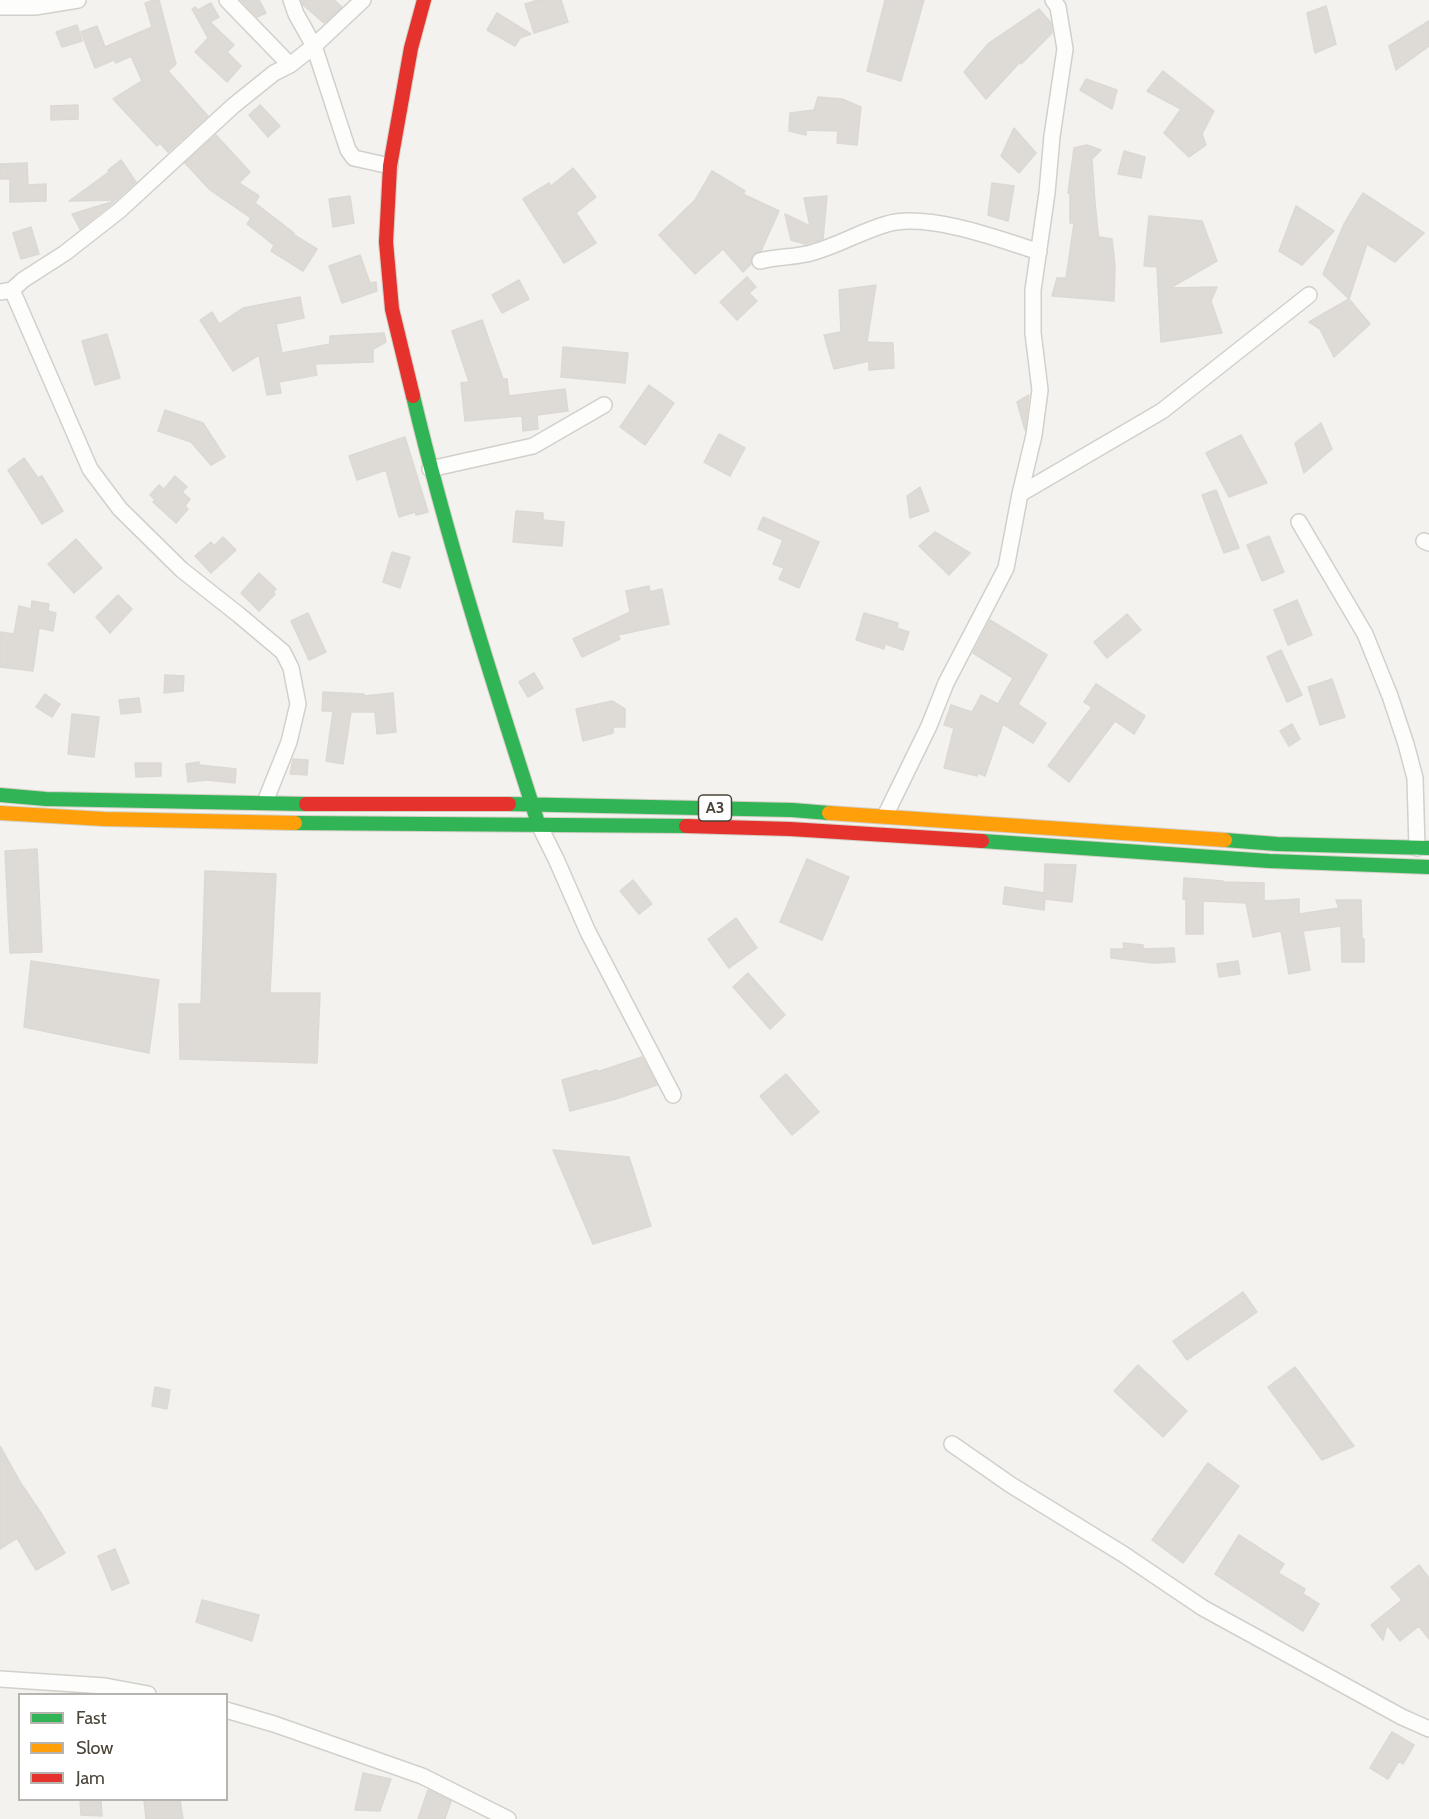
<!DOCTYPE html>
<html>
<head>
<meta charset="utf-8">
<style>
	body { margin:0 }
	#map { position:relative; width:1429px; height:1819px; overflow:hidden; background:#f4f2ee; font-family:Cabin,sans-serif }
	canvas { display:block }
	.legend { position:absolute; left:18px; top:1693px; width:210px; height:108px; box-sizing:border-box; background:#fff; border:2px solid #b7b4b0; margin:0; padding:8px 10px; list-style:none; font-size:18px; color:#4b4439 }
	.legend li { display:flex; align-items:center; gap:12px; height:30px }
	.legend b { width:30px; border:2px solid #b7b4b0 }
</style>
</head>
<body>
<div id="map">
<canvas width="1429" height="1819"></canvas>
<ul class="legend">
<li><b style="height:8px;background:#30b455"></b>Fast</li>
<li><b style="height:8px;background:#ff9f0a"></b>Slow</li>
<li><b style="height:8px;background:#e5322d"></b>Jam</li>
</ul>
</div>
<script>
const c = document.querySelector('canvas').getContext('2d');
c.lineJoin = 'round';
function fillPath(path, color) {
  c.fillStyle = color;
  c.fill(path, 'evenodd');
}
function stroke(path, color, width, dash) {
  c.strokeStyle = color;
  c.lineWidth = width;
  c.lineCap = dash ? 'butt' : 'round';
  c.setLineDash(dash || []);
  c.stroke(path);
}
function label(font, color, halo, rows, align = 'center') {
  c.font = font + ' Cabin,sans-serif';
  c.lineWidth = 6;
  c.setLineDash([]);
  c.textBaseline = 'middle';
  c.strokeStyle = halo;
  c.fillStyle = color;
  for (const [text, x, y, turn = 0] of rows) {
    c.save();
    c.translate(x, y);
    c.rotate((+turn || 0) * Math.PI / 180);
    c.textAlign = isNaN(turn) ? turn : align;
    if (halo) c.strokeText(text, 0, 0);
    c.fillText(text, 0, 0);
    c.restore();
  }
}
const building = new Path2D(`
	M154,0h5l17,64 -8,7 40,45 -40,36 -8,-9 -3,3 -44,-47 29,-18 -11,-25 -15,7 -2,-3 -19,8 -14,-36 16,-6 8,21 47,-20 -7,-24z
	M241,0h18l7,13 -9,4z
	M301,0h33l8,7 -18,16 -21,-18z
	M538,0h23l7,22 -34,11 -9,-29z
	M885,0h39l-23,81 -34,-10z
	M211,3l8,14 -9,5 24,23 -7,7 14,14 -14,16 -32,-30 13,-14 -16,-29 3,-2 3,3z
	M1326,6l10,38 -21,9 -8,-40z
	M1039,9l12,14 1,10 -31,31 -1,-2 -34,37 -22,-27 25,-29z
	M497,13l34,21 -11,4 -5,8 -28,-16z
	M1429,21v25l-33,24 -7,-24z
	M77,25l5,16 -20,6 -6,-15z
	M1163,71l51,40 -12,23 4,11 -17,12 -25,-24 17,-24 -34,-18z
	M1086,79l31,11 -5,19 -32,-19z
	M818,97l24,2 19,8 -4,38 -20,-2 1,-12 -32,-1v5l-17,-4 1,-18 24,-3z
	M78,105v14l-27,1v-14z
	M260,105l20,21 -12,11 -19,-22z
	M1014,128l22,25 -17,20 -18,-17z
	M216,135l34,37 -11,11 20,13 -4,7 39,30h-3l26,16 -14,22 -32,-20 3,-6 -27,-21 4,-6 -41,-28 -25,-27z
	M1087,145l14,5 -9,9 3,44 4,38 1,-4 12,2 3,26 -1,36 -62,-5 5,-18h9l8,-55h-4v-29l-2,-1 6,-45z
	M1124,151l21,6 -4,21 -23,-4z
	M121,160l15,22 -20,18 -47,1 40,-29 -1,-2z
	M27,163l1,22 18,-1v17l-36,1v-23h-10v-15z
	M573,168l23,29 -20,16 20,30 -32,20 -41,-64 26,-16 2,3z
	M712,171l33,20 -2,3 36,17 -18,40 -8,3 -2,5v5l-8,8 -20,-23 -28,25 -36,-39 36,-35z
	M992,183l22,3 -6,35 -20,-6z
	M1363,193l61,40 -29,29 -28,-18 -18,55 -26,-25 21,-50z
	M350,196l4,27 -21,4 -4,-28z
	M827,196l-4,43 -18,5 -14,-4 -6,-26 25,12 -6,-28z
	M115,201l-35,28 -8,-15z
	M1296,206l38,25 -32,34 -23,-14z
	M1149,216l53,5 15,40 -47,27 47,-1 -6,14 11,32 -61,9 -4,-75 -13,-1z
	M31,227l8,27 -18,5 -8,-26z
	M360,255l10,28 6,-1 1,9 -35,12 -13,-37z
	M747,277l9,10 -7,6 8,8 -20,19 -17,-18z
	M519,280l10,19 -27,14 -10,-18z
	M876,285l-9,57 26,1 1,25 -25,2v-9l-35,8 -10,-34 17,-3 -2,-42z
	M300,297l4,21 -28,6 6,29 48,-9v-8l54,-3 2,9 -13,7v13l-58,2 2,11 -38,7 2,11 -14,2 -8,-40 -26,16 -33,-51 12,-8 7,12 24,-16z
	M1349,299l21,25 -36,33 -14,-28 -11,-7z
	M482,320l21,59h4l2,17 56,-7 3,22 -31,4 1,14 -15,2 -1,-15 -57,5 -4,-38 8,-1 -17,-51z
	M107,334l13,44 -25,7 -13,-44z
	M563,347l65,6 -3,30 -64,-6z
	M649,385l25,18 -29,42 -25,-18z
	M1029,395l-4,35 -8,-28z
	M165,410l38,13 22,34 -14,8 -20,-23 -33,-11z
	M1321,423l11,26 -28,24 -9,-30z
	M719,434l26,14 -15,28 -26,-14z
	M1241,435l26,48 -38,14 -23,-44z
	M405,437l23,75 -12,3 -1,-3 -16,5 -13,-47 -29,10 -8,-24z
	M24,458l14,20 4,-2 21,35 -21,13 -34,-54z
	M175,476l12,11 -5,5 8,7 -5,7 3,3 -12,14 -23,-21 2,-2 -5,-5 9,-10 5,4z
	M920,487l9,24 -19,7 -3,-22z
	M1216,490l23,58 -15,5 -22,-58z
	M516,511l27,2v7l21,2 -2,24 -49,-4z
	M763,517l56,25 -20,46 -20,-9 5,-11 -11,-4 10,-24 -25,-11z
	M935,532l35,21 -21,22 -30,-29z
	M1269,536l15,36 -22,9 -15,-36z
	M223,537l13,13 -25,23 -16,-17 16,-14 3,4z
	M76,539l26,29 -28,25 -26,-29z
	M392,552l18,5 -10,31 -17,-6z
	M259,573l17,16 -3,3 2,2 -16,17 -18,-18z
	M649,586l1,6 12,-3 7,35 -51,11 2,4 -38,18 -9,-18 57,-27 -4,-21z
	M118,595l14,14 -22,24 -14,-16z
	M1297,600l15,35 -24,10 -14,-35z
	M32,601l17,3 -1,7 8,2 -3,18 -14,-3 -6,43 -33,-4v-35l14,2 5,-28 12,3z
	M308,613l18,39 -17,8 -18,-39z
	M864,613l34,10 -1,5 12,4 -6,18 -18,-6 -1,5 -28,-9z
	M1127,614l14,16 -34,28 -13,-16z
	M990,620l57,35 -29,49 28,19 -13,20 -30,-19 -18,52 -7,-3 -1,3 -33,-8 10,-40 -10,-3 7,-20 21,7 9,-17 17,9 15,-26 -40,-25z
	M1281,650l21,45 -15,7 -20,-45z
	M534,673l9,15 -15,9 -9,-15z
	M165,675l19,1 -1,15 -19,2z
	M1332,679l13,38 -25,8 -12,-38z
	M1096,684l49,32 -11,18 -19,-13 -46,61 -21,-16 44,-59 -8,-5z
	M323,692l41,2v2l29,-3 3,39 -19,2 -2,-22h-24l-8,52 -17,-3 7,-50h-11z
	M45,694l15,10 -8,13 -16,-10z
	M139,698l2,14 -20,2 -2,-14z
	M612,701l13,8v18h-12v6l-30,8 -7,-32z
	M72,714l27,3 -5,40 -26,-3z
	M1292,724l8,15 -11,7 -9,-15z
	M293,759l15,1 -1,15 -17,-1z
	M199,762v3l37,4 -1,14 -28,-3 -19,2 -2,-18z
	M135,763h26v13l-25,1z
	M37,849l5,103 -32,1 -5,-102z
	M807,859l42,18 -27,63 -42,-18z
	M1045,864l31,1 -4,37 -27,-3 -1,11 -41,-6 2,-17 39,6z
	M205,871l71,3 -6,119h50l-3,70 -137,-4 -1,-55h22z
	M1184,878l39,3v1l41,1v18l35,-2v15l40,-6 -3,-8h25l1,39h2v23h-22l-1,-36 -38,5 7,39 -21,4 -8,-43 -28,6 -7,-34 -43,-2v33h-17v-34l-3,-1z
	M633,880l19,24 -13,10 -19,-23z
	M736,918l21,30 -28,20 -21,-29z
	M1123,943l20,2v4l31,-1 1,14 -22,1 -42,-5v-9h13z
	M31,961l128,19 -10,73 -125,-26z
	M1238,961l2,13 -21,3 -2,-13z
	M748,973l37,42 -15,14 -37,-42z
	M642,1057l15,28 -41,14 -46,12 -8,-31 35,-10v2z
	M786,1074l33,38 -27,23 -32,-39z
	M553,1150l76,7 22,69 -58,18z
	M1243,1292l14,20 -70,48 -14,-19z
	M1138,1365l49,46 -24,26 -49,-46z
	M1295,1367l59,79 -32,14 -54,-73z
	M155,1387l15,3 -3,19 -15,-3z
	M0,1446l22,39 19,28 24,40 -29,17 -19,-32 -17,11z
	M1208,1463l31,23 -56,77 -31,-23z
	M1239,1535l45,29 -6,9 27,16 -2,5 16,10 -16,27 -88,-57z
	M115,1549l14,34 -17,7 -14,-34z
	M1419,1565l10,13v61l-10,-13 -19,15 -13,-16 -4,15 -12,-15 31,-25 -11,-13z
	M202,1600l57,15 -7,26 -56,-19z
	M1392,1732l22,13 -11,19 -4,-3 -11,18 -18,-11z
	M363,1773l28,6 -11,32 -25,-1z
	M428,1790l23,11 -6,18h-27z
	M80,1800h21l1,16 -21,-1z
	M144,1800h36l3,19h-37z`);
fillPath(building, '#dedbd6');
stroke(building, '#dcd9d4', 1.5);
const street = new Path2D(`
	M227,0l63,65
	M291,0l5,14 18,32 34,104 6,8 36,8
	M0,7h35l43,-7
	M760,261c17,-5 36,-3 54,-9 25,-7 48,-21 73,-28 39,-12 113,15 152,28
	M12,290l78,179 30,40 62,61 57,45 44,37 8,16 7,36 -9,38 -24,60
	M0,292l12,-2 11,-10 42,-27 55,-43 113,-104 41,-33 16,-8 24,-19 49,-46
	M430,469l103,-23 71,-41
	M1020,494l142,-83 147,-116
	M1299,522l66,112 25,62 16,48 9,34 2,70
	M1424,541l5,2
	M885,816l44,-90 17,-43 60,-115 14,-74 14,-59 6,-45 -7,-57v-43l14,-97 5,-57 13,-87 -7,-42 -5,-7
	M539,825l17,34 32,73 85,163
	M952,1444l59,41 112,69 80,54 199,109 27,12
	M0,1679l105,7 43,8
	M226,1710l48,14 148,52 86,43`);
const fast = new Path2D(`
	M413,396c34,143 79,284 124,424
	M0,795l46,4 260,5
	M509,804l283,6 37,3
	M295,823l391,3
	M1225,840l52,4 152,4
	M982,841l287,20 160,6`);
const slow = new Path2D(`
	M0,813l104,6 191,4
	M829,813l396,27`);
const jam = new Path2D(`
	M413,396l-21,-87 -6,-67 4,-76 21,-118 13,-48
	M306,804h203
	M686,826l104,3 192,12`);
stroke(street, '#d2d0cb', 18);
stroke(fast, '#d3cfc5', 16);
stroke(slow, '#d3cfc5', 16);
stroke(jam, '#d3cfc5', 16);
stroke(street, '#fdfdfc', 15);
stroke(fast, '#30b455', 14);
stroke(slow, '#ff9f0a', 14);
stroke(jam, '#e5322d', 14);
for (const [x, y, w] of [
	[715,808,33]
]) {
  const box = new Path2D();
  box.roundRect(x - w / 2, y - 13, w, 26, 4.5);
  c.fillStyle = '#fff';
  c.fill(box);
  stroke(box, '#4b4439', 1.5);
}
label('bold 16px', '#4b4439', null, [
	["A3",715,808]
]);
</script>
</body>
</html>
